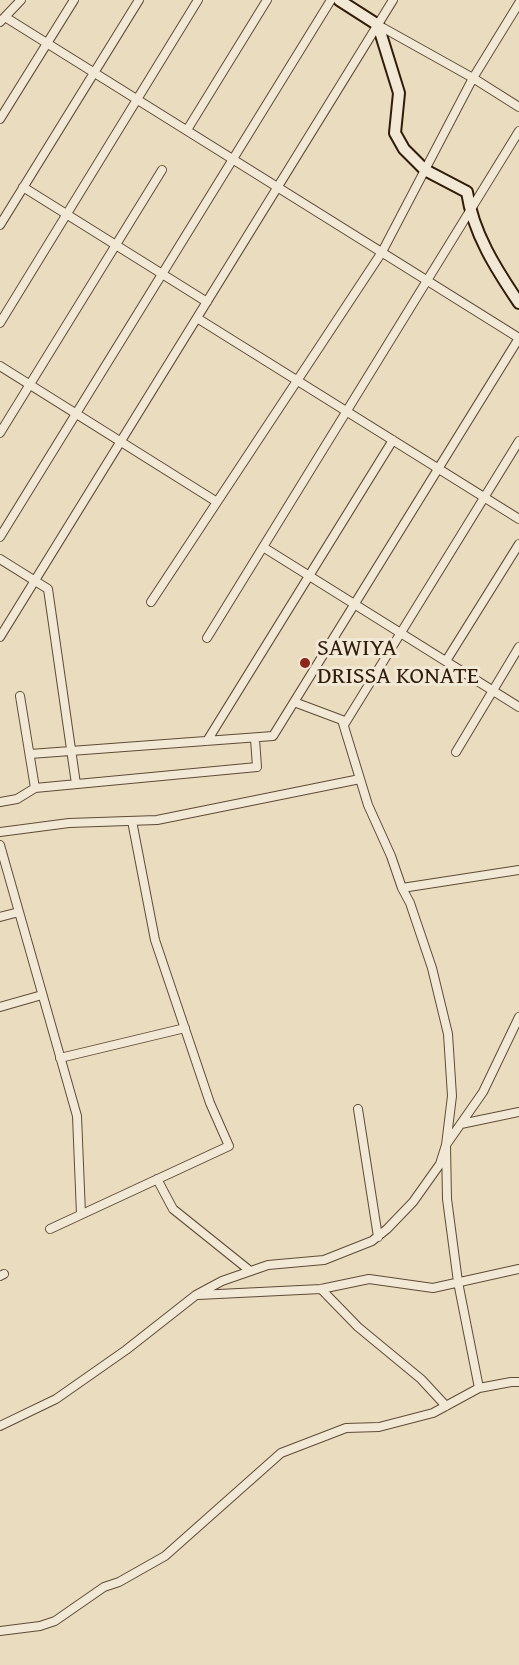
<!DOCTYPE html>
<html>
<head>
<meta charset="utf-8">
<style>
	body { margin:0 }
	canvas { display:block; background:#eadcbf }
</style>
</head>
<body>
<canvas width="519" height="1665"></canvas>
<script>
const c = document.querySelector('canvas').getContext('2d');
c.lineJoin = 'round';
function stroke(path, color, width, dash) {
  c.strokeStyle = color;
  c.lineWidth = width;
  c.lineCap = dash ? 'butt' : 'round';
  c.setLineDash(dash || []);
  c.stroke(path);
}
function label(font, color, halo, rows, align = 'center') {
  c.font = font + ' "Gentium Book Plus",serif';
  c.lineWidth = 6;
  c.setLineDash([]);
  c.textBaseline = 'middle';
  c.strokeStyle = halo;
  c.fillStyle = color;
  for (const [text, x, y, turn = 0] of rows) {
    c.save();
    c.translate(x, y);
    c.rotate((+turn || 0) * Math.PI / 180);
    c.textAlign = isNaN(turn) ? turn : align;
    if (halo) c.strokeText(text, 0, 0);
    c.fillText(text, 0, 0);
    c.restore();
  }
}
const street = new Path2D(`
	M5,17l514,321
	M0,22l21,-22
	M378,25l95,53 46,29
	M0,119l74,-119
	M187,130l80,-130
	M23,187l184,115
	M0,225l139,-225
	M197,318l322,201
	M0,323l198,-323
	M0,366l217,136
	M0,433l162,-263
	M0,537l331,-537
	M263,547l256,160
	M0,559l48,30 28,195
	M151,602l231,-350 91,-174 46,-75
	M0,637l393,-637
	M207,638l312,-507
	M446,661l73,-117
	M20,696l15,92
	M294,702l48,18 26,85 23,51 11,32 8,15 22,65 16,66 4,62 -6,49 1,54 11,83 21,106
	M344,725l175,-284
	M207,741l186,-301
	M456,752l63,-105
	M30,754l243,-18 246,-398
	M0,802l17,-3 18,-11 222,-21 -2,-28
	M0,832l69,-9 88,-3 203,-41
	M0,845l77,271 4,98
	M402,888l117,-18
	M0,917l19,-5
	M0,1007l42,-12
	M60,1058l125,-30
	M358,1109l20,128
	M461,1124l58,-12
	M157,1179l16,30 76,61
	M50,1229l179,-83 -19,-43 -55,-163 -23,-119
	M0,1276l4,-2
	M321,1289l37,38 63,52 25,27
	M198,1295l123,-6 48,-10 64,9 86,-19
	M0,1426l56,-27 70,-49 70,-55 26,-14 46,-16 56,-5 48,-19 15,-12 26,-27 27,-38 6,-19 37,-53 36,-75
	M0,1631l40,-5 15,-5 49,-34 15,-5 46,-26 116,-103 65,-25 33,-1 54,-14 46,-25 32,-6h8`);
const secondary = new Path2D(`
	M339,0l39,25 21,68 -4,40 9,16 21,21 42,22c6,41 29,77 52,111`);
stroke(street, '#5f4c36', 10);
stroke(secondary, '#311c09', 14);
stroke(street, '#f1e8d5', 8);
stroke(secondary, '#f1e8d5', 10);
for (const [x, y, r, color] of [
	[305,663,6,"#8f2418"]
]) {
  const dot = new Path2D();
  dot.arc(x, y, r, 0, 2 * Math.PI);
  c.fillStyle = color;
  c.fill(dot);
  stroke(dot, '#f1e8d5', 2);
}
label('24px', '#311c09', '#f1e8d5', [
	["SAWIYA",317,649],
	["DRISSA KONATE",317,677]
], 'left');
</script>
</body>
</html>
